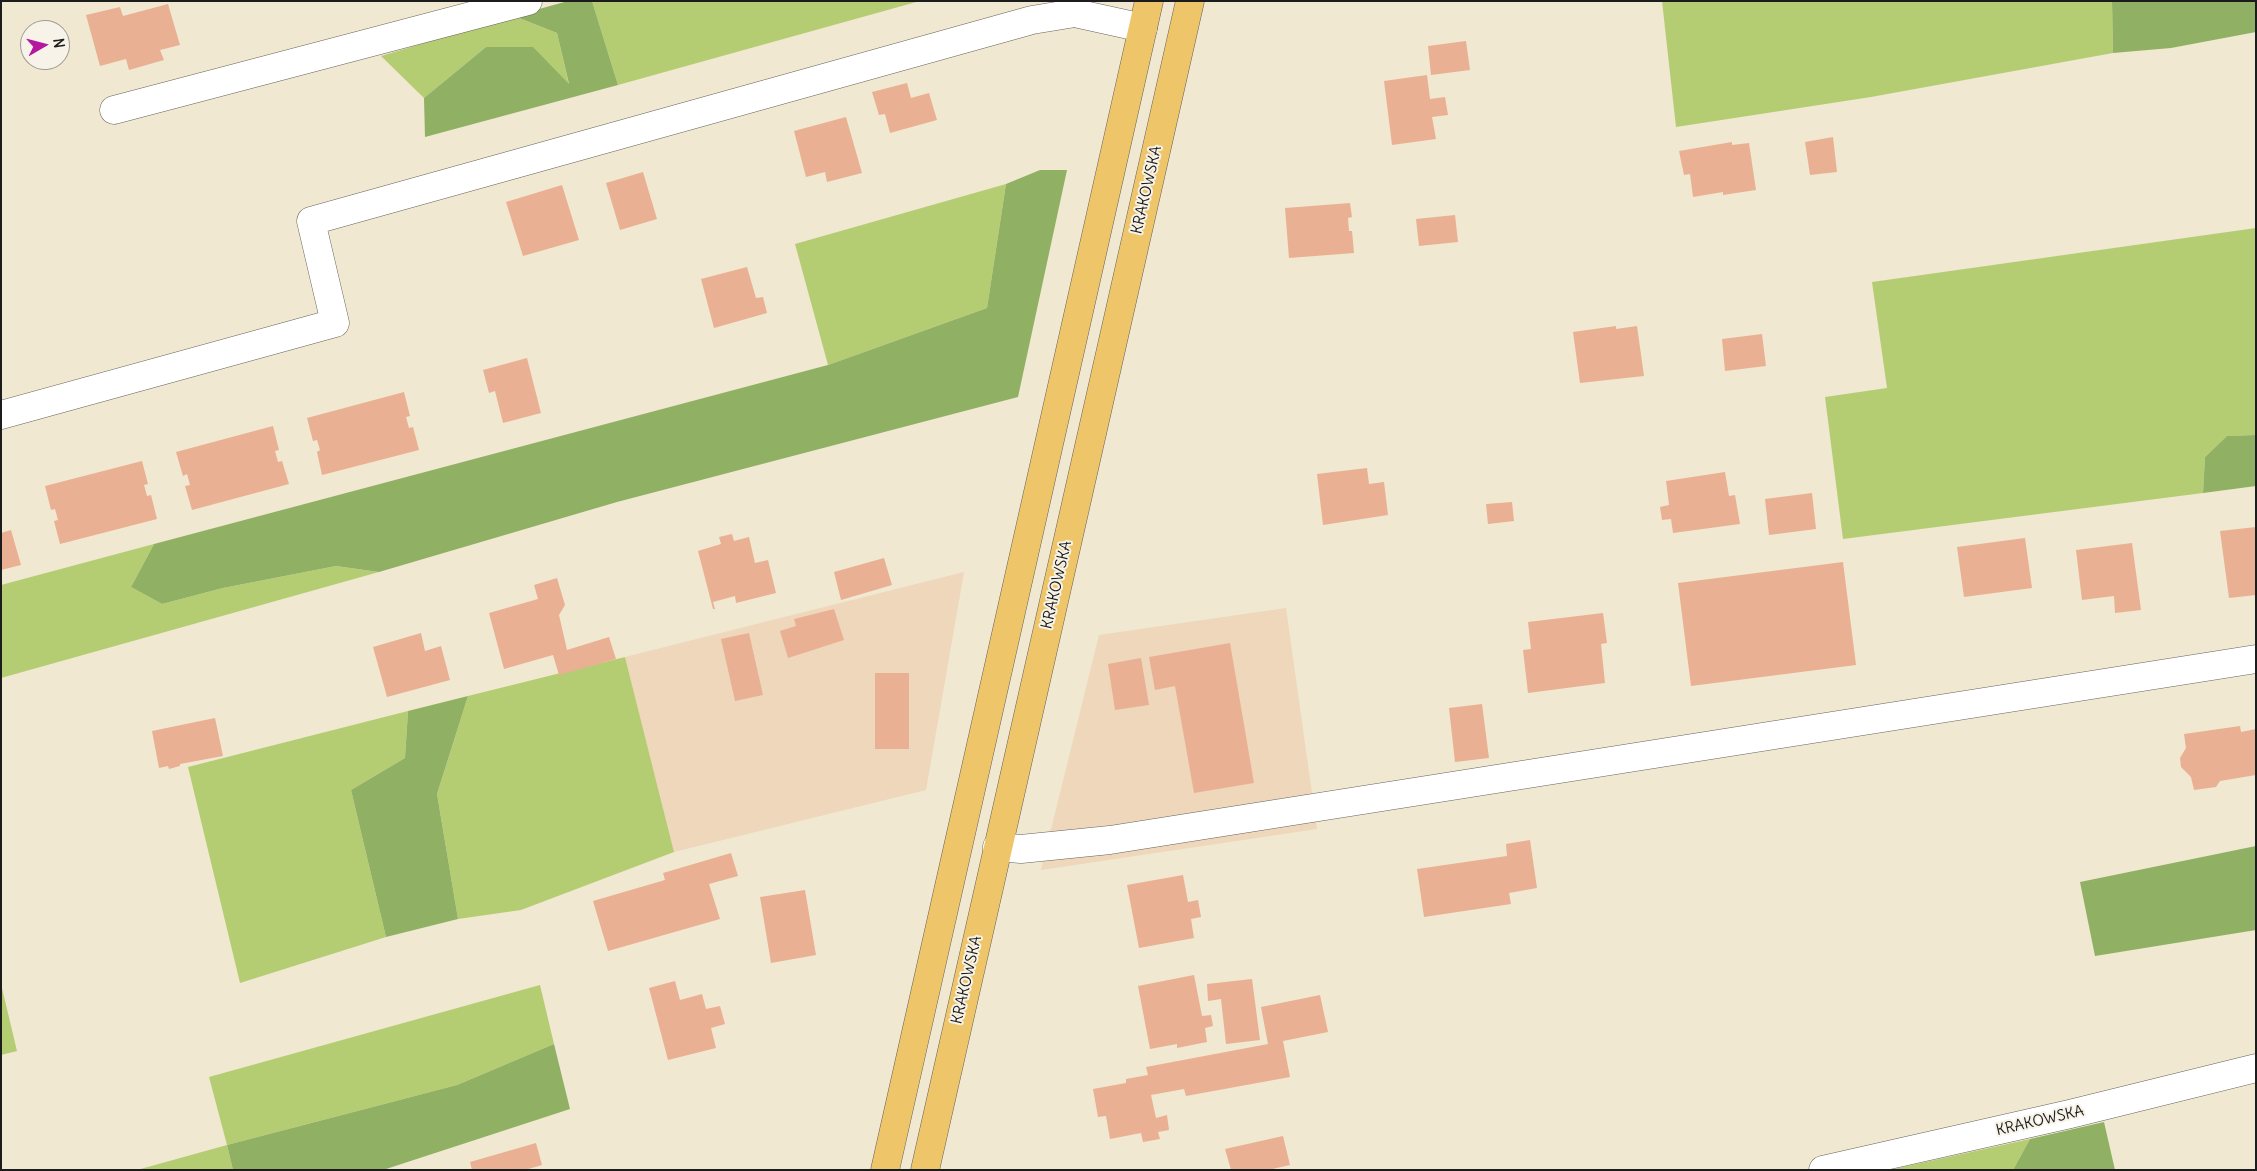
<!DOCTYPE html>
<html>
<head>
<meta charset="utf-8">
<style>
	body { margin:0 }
	#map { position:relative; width:2257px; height:1171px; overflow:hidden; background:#f0e8d0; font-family:Delius,sans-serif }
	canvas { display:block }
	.frame { position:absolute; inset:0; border:2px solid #1c1c1c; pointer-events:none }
	.north { position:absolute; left:20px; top:20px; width:50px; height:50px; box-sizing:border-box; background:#f7f3e8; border:1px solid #9f9d96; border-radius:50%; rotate:82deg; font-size:14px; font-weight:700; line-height:20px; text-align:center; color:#1c1c1c }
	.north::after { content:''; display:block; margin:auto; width:18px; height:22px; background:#b5179e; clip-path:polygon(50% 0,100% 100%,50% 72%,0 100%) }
</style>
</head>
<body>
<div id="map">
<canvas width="2257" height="1171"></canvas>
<div class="frame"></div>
<div class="north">N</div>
</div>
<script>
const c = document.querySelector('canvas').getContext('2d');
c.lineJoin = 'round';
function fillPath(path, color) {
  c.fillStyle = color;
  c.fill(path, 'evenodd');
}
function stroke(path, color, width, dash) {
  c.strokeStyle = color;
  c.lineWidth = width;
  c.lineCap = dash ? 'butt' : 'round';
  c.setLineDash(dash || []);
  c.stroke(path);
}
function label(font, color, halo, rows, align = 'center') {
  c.font = font + ' Delius,sans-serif';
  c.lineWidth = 4;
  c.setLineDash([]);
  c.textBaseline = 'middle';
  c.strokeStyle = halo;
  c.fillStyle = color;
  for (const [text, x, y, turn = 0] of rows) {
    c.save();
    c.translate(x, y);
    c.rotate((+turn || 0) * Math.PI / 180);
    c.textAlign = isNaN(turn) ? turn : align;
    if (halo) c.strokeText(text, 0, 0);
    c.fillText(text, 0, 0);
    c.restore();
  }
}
fillPath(new Path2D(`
	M964,572l-38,218 -252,62 -49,-195z
	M1286,608l31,221 -276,41 58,-235z`), '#eed7bb');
fillPath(new Path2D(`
	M592,1h328l-302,84z
	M1662,1h450l1,52 -242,44 -195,30z
	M514,16l43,17 12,52 -83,-38 -62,51 -43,-42z
	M1006,184l-19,124 -159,57 -33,-121z
	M2256,228v207l-29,1 -22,21 -2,36 -360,46 -18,-142 62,-9 -15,-106z
	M154,544l-23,43 31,17 61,-16 113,-22 43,6 -378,106v-93z
	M625,657l49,195 -153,58 -63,9 -21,-125 31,-98z
	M408,711l-3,47 -54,32 35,147 -146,46 -52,-216z
	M1,984l16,67 -16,4z
	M540,985l14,59 -97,41 -230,60 6,25h-96l90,-25 -18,-68z
	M2030,1139l-17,31h-124z`), '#b5cd72');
fillPath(new Path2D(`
	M568,1h24l26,84 -193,52 -1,-39 62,-51h47l36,37 -12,-51 -43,-17z
	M2112,1h144v31l-85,16 -58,5z
	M1040,170h27l-49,227 -401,105 -238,70 -43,-6 -113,22 -61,16 -31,-17 23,-43 674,-179 159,-57 19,-124z
	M2256,435v51l-53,7 2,-36 22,-21z
	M468,696l-31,98 21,125 -72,18 -35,-147 54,-32 3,-47z
	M2256,846v84l-161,26 -15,-74z
	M554,1044l16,65 -187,61h-150l-6,-25 230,-60z
	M2104,1122l11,48h-102l17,-31z`), '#90b064');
fillPath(new Path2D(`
	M168,4l12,41 -20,5 4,10 -35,10 -3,-11 -26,7 -14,-51 34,-8 3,9z
	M1466,41l4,29 -39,5 -3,-29z
	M1427,75l3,24 15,-2 3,18 -16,2 4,22 -44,6 -8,-64z
	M907,83l4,15 18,-5 8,27 -47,13 -5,-19 -6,1 -7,-23z
	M846,117l16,56 -35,9 -2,-10 -19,5 -12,-46z
	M1833,137l4,35 -27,3 -5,-33z
	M1732,142v3l17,-2 7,47 -33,5v-3l-30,5 -3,-23 -6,1 -5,-24z
	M643,172l14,47 -37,11 -14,-47z
	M562,185l17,55 -56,16 -17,-54z
	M1350,203l2,14 -4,1 1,13h3l2,22 -65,5 -4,-50z
	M1455,215l3,27 -39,4 -3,-27z
	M747,267l9,31 7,-1 4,16 -53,15 -13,-49z
	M1616,326v3l21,-3 7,50 -64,7 -7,-51z
	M1762,334l4,32 -41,5 -3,-32z
	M527,358l14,55 -38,10 -8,-32 -6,2 -6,-23z
	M404,392l6,24 -4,1 3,11 4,-1 6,23 -97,25 -5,-23 3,-2 -3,-10 -4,1 -6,-23z
	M273,426l6,24 -4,1 3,11 4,-1 7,23 -97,26 -7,-24 5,-1 -3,-11 -4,2 -7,-24z
	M142,461l6,23 -4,1 3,11 4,-1 6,24 -97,25 -6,-23 4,-1 -3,-11 -4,1 -6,-24z
	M1367,468l2,16 15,-2 4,33 -65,10 -6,-51z
	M1725,472l4,24 6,-1 5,29 -67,9 -2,-14 -9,1 -2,-13 9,-2 -3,-24z
	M1812,493l4,36 -47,6 -4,-36z
	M1512,502l2,19 -26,3 -2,-20z
	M2256,527v68l-27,3 -9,-67z
	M11,530l10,35 -20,5v-37z
	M732,534l2,7 15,-4 6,26 13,-3 8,33 -40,10 -1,-7 -22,6 2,7h-2l-15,-58 23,-7 -2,-7z
	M2025,538l7,50 -68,9 -7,-50z
	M2132,543l9,67 -26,3 -1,-17 -32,4 -6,-50z
	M884,558l8,27 -51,15 -7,-28z
	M1843,562l13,103 -165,21 -13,-103z
	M557,578l8,27 -6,10 8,35 42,-13 7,22 -57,16 -6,-20 -49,14 -15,-56 49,-14 -4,-14z
	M834,609l10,31 -56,18 -8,-27 16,-5 -2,-7z
	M1603,613l4,30 -6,1 4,39 -77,10 -5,-43 8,-1 -3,-27z
	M421,633l4,18 16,-5 9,34 -63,17 -14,-50z
	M749,633l14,62 -28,6 -14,-62z
	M1230,643l24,140 -60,10 -19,-107 -20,4 -6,-33z
	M1141,658l8,47 -34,5 -7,-46z
	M875,673h34v76h-34z
	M1482,704l7,54 -34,4 -6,-54z
	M215,718l8,38 -43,8v2l-11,3 -1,-3 -9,2 -7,-37z
	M2240,726l1,6 15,-3v46l-36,6 -4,6 -22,3 -3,-13 -10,-10 -1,-9 6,-10 -2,-14z
	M1530,840l7,48 -28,5 2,11 -87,13 -7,-48 90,-13 -1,-12z
	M731,853l7,23 -29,8 11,35 -112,32 -15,-50 72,-21 -2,-7z
	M1183,875l5,27 10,-2 3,17 -10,2 3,19 -55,10 -12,-63z
	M805,890l11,65 -45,8 -11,-66z
	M1194,975l8,41 9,-1 2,11 -8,2 2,14 -30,6v-4l-27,5 -12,-63z
	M1252,979l8,61 -34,4 -5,-45 -13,2 -1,-17z
	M675,981l5,19 22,-6 4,15 14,-3 5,18 -14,4 5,20 -48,12 -19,-72z
	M1320,995l8,37 -45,9 7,36 -104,19 -2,-7 -33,6 5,23 11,-3 2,15 -11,2 2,7 -17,3 -2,-9 -31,6 -4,-23 -8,1 -5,-28 33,-6v-4l22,-4 -2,-8 122,-23 -7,-37z
	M1283,1136l7,29 -22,5h-37l-6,-21z
	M536,1143l6,22 -17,5h-53l-2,-8z`), '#eab093');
const minor = new Path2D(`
	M114,110l414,-109
	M1,415l334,-92 -24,-102 721,-201 43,-7 68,15
	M997,847l24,2 89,-9 1146,-181
	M1823,1170l247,-56 186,-46`);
const major = new Path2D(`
	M885,1170l264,-1169
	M925,1170l265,-1169`);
stroke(minor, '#66635b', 29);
stroke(major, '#66635b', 29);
stroke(minor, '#fff', 28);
stroke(major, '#eec569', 28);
label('15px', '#1c1c1c', '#f7f3e8', [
	["KRAKOWSKA",1147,190,-77],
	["KRAKOWSKA",1057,585,-77],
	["KRAKOWSKA",967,980,-77],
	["KRAKOWSKA",2040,1121,-13]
]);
</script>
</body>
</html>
